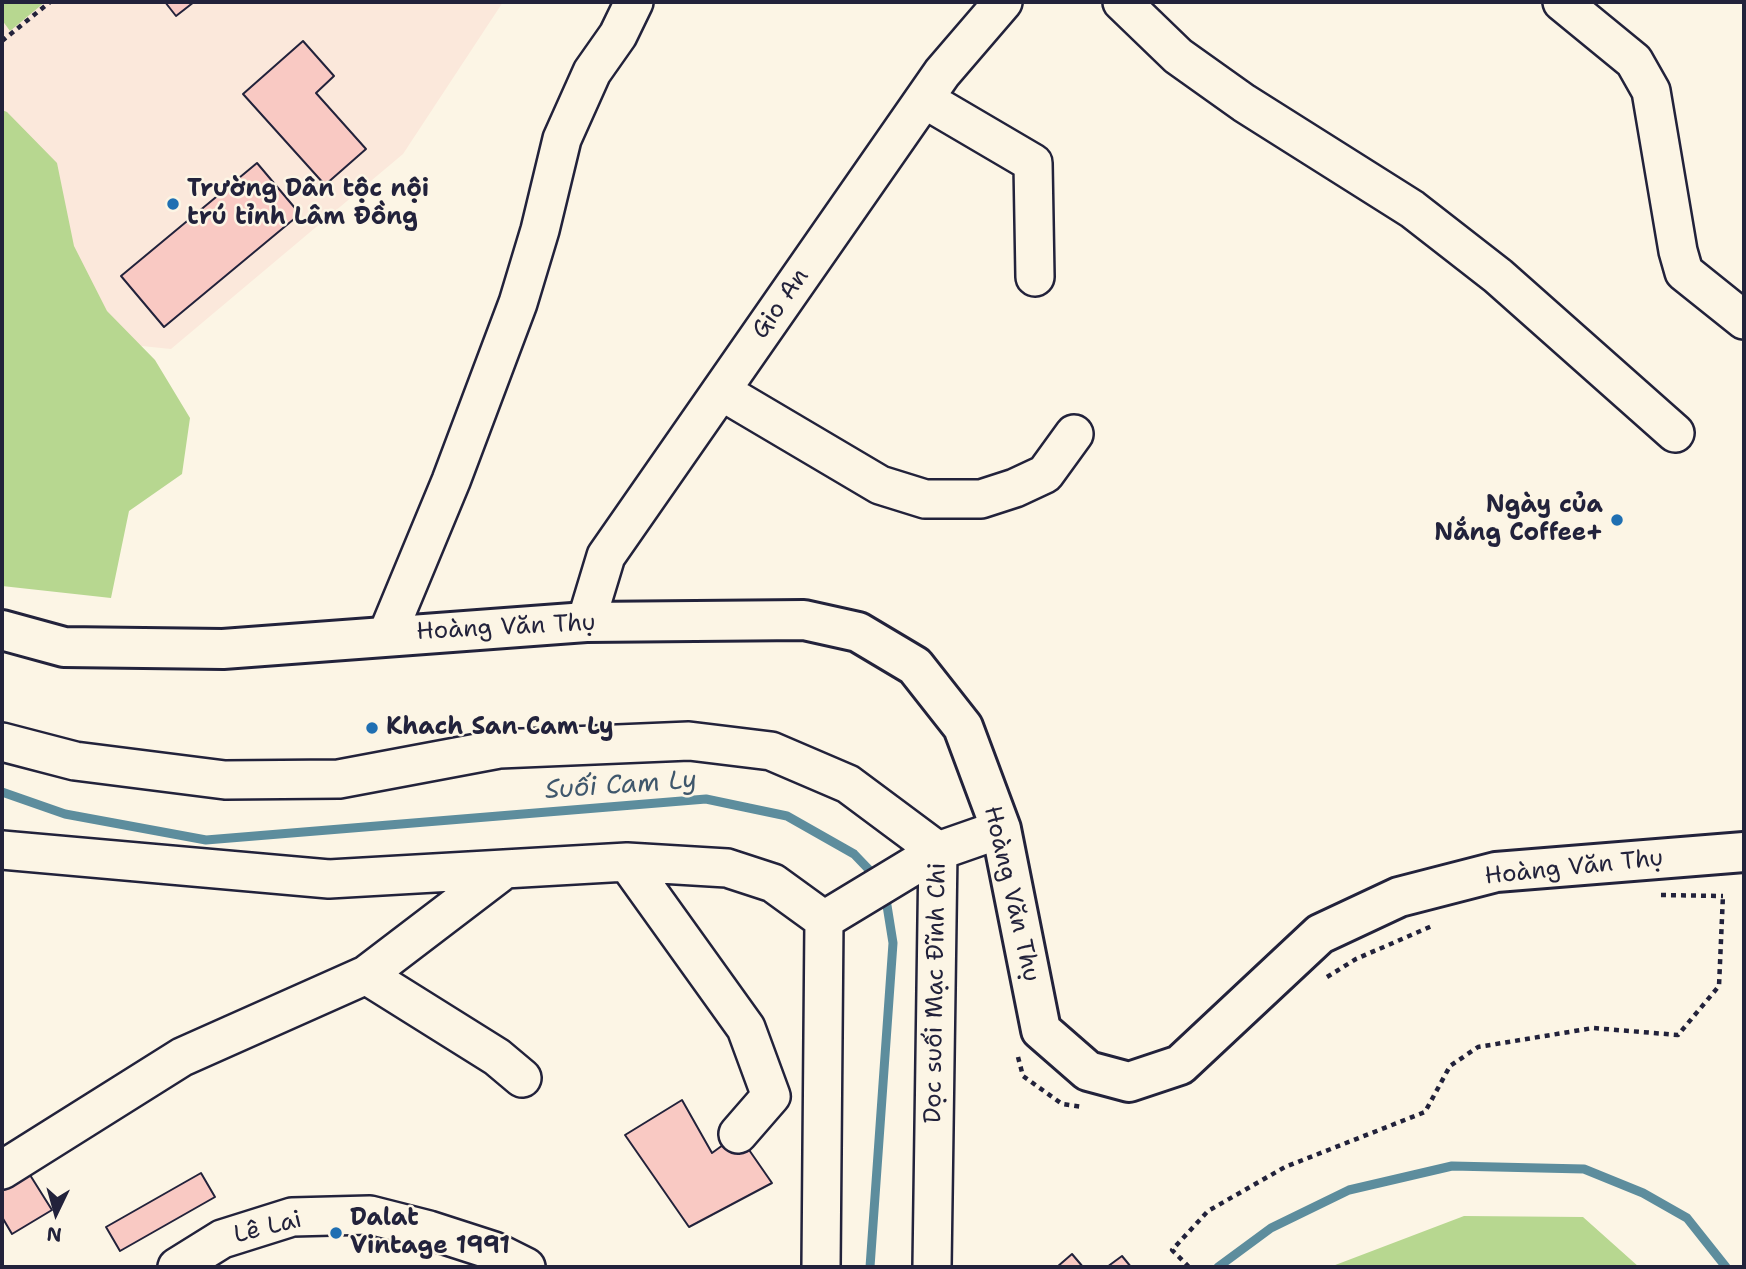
<!DOCTYPE html>
<html>
<head>
<meta charset="utf-8">
<style>
	body { margin:0 }
	#map { position:relative; width:1746px; height:1269px; overflow:hidden; background:#fcf5e5; font-family:"Shantell Sans",sans-serif }
	canvas { display:block }
	.frame { position:absolute; inset:0; border:4px solid #22223b; pointer-events:none }
	.north { position:absolute; left:21px; top:1178px; width:70px; height:70px; -webkit-text-stroke:5px #fcf5e5; paint-order:stroke; rotate:185deg; font-size:19px; font-weight:700; line-height:28px; text-align:center; color:#22223b }
	.north::after { content:''; display:block; margin:auto; width:24px; height:32px; background:#22223b; clip-path:polygon(50% 0,100% 100%,50% 72%,0 100%) }
</style>
</head>
<body>
<div id="map">
<canvas width="1746" height="1269"></canvas>
<div class="frame"></div>
<div class="north">N</div>
</div>
<script>
const c = document.querySelector('canvas').getContext('2d');
c.lineJoin = 'round';
function fillPath(path, color) {
  c.fillStyle = color;
  c.fill(path, 'evenodd');
}
function stroke(path, color, width, dash) {
  c.strokeStyle = color;
  c.lineWidth = width;
  c.lineCap = dash ? 'butt' : 'round';
  c.setLineDash(dash || []);
  c.stroke(path);
}
function label(font, color, halo, rows, align = 'center') {
  c.font = font + ' "Shantell Sans",sans-serif';
  c.lineWidth = 5;
  c.setLineDash([]);
  c.textBaseline = 'middle';
  c.strokeStyle = halo;
  c.fillStyle = color;
  for (const [text, x, y, turn = 0] of rows) {
    c.save();
    c.translate(x, y);
    c.rotate((+turn || 0) * Math.PI / 180);
    c.textAlign = isNaN(turn) ? turn : align;
    if (halo) c.strokeText(text, 0, 0);
    c.fillText(text, 0, 0);
    c.restore();
  }
}
fillPath(new Path2D(`
	M2,2h501l-100,152 -232,195 -88,-9 -81,-87z`), '#fbe8db');
fillPath(new Path2D(`
	M2,2h43l-35,29 -8,-11z
	M2,110l5,2 50,51 17,83 33,65 48,49 35,58 -8,56 -53,37 -18,87 -109,-12z
	M1464,1216l119,1 56,50h-309z`), '#b7d790');
stroke(new Path2D(`
	M2,792l63,22 141,26 500,-41 81,17 67,38 23,24
	M870,1267l23,-324 -8,-50
	M1218,1267l53,-39 78,-38 103,-24 132,3 59,24 44,25 39,49`), '#5d8d9d', 9);
const building = new Path2D(`
	M165,2h29l-18,14z
	M303,41l31,35 -18,17 50,56 -41,36 -82,-91z
	M257,163l43,51 -136,113 -43,-51z
	M682,1100l30,53 26,-19 34,49 -83,44 -64,-92z
	M25,1167l27,43 -40,24 -10,-17v-36z
	M201,1173l14,24 -95,54 -14,-24z
	M1072,1254l11,13h-26z
	M1122,1256l9,11h-24z`);
fillPath(building, '#f9c9c3');
stroke(building, '#22223b', 2);
const minor = new Path2D(`
	M1122,2l56,54 66,47 168,106 86,67 177,157
	M1562,2l72,59 17,30 27,160 6,21 60,48
	M924,99l109,64 2,114
	M721,391l159,94 45,14h56l34,-11 30,-14 29,-40
	M586,622l20,-66 336,-483 61,-71
	M387,635l64,-154 67,-178 22,-73 22,-91 30,-67 26,-37 16,-33
	M2,742l73,19 150,19 114,-1 160,-30 190,-8 82,10 77,33 90,67 -6,416
	M2,850l327,29 298,-17 100,6 46,15 51,37 -3,347
	M627,862l119,166 25,68 -33,38
	M824,920l114,-69 63,-22
	M366,975l131,82 25,21
	M2,1170l180,-113 184,-82 139,-106
	M177,1267l45,-28 70,-22 78,-2 59,15 65,21 32,16`);
const major = new Path2D(`
	M2,630l62,17 159,2 363,-27 218,-2 54,12 57,34 48,61 38,102 40,201 47,41 41,11 51,-17 140,-131 79,-37 97,-25 248,-20`);
stroke(minor, '#22223b', 42);
stroke(major, '#22223b', 44);
stroke(new Path2D(`
	M2,41l48,-39
	M1661,895l62,1
	M1327,977l29,-18 76,-33
	M1018,1057l5,19 39,28 21,3
	M1189,1267l-17,-17 36,-39 77,-44 140,-55 25,-46 28,-19 115,-19 85,7 41,-49 4,-91`), '#22223b', 4.5, [5, 5]);
stroke(minor, '#fcf5e5', 37);
stroke(major, '#fcf5e5', 38);
for (const [x, y, r, color] of [
	[173,204,7,"#1f6fb2"],
	[1617,520,7,"#1f6fb2"],
	[372,728,7,"#1f6fb2"],
	[336,1233,7,"#1f6fb2"]
]) {
  const dot = new Path2D();
  dot.arc(x, y, r, 0, 2 * Math.PI);
  c.fillStyle = color;
  c.fill(dot);
  stroke(dot, '#fcf5e5', 2.5);
}
label('bold 24px', '#22223b', '#fcf5e5', [
	["Trường Dân tộc nội",187,190],
	["trú tỉnh Lâm Đồng",187,218],
	["Ngày của",1603,506,"right"],
	["Nắng Coffee+",1603,534,"right"],
	["Khach San Cam Ly",386,728],
	["Dalat",350,1219],
	["Vintage 1991",350,1247]
], 'left');
label('24px', '#22223b', '#fcf5e5', [
	["Gio An",781,304,-55],
	["Hoàng Văn Thụ",506,628,-3],
	["Hoàng Văn Thụ",1574,868,-6],
	["Hoàng Văn Thụ",1011,894,77],
	["Dọc suối Mạc Đĩnh Chi",936,993,-89],
	["Lê Lai",268,1228,-14]
]);
label('italic 26px', '#3f576c', '#fcf5e5', [
	["Suối Cam Ly",621,786,-4]
]);
</script>
</body>
</html>
